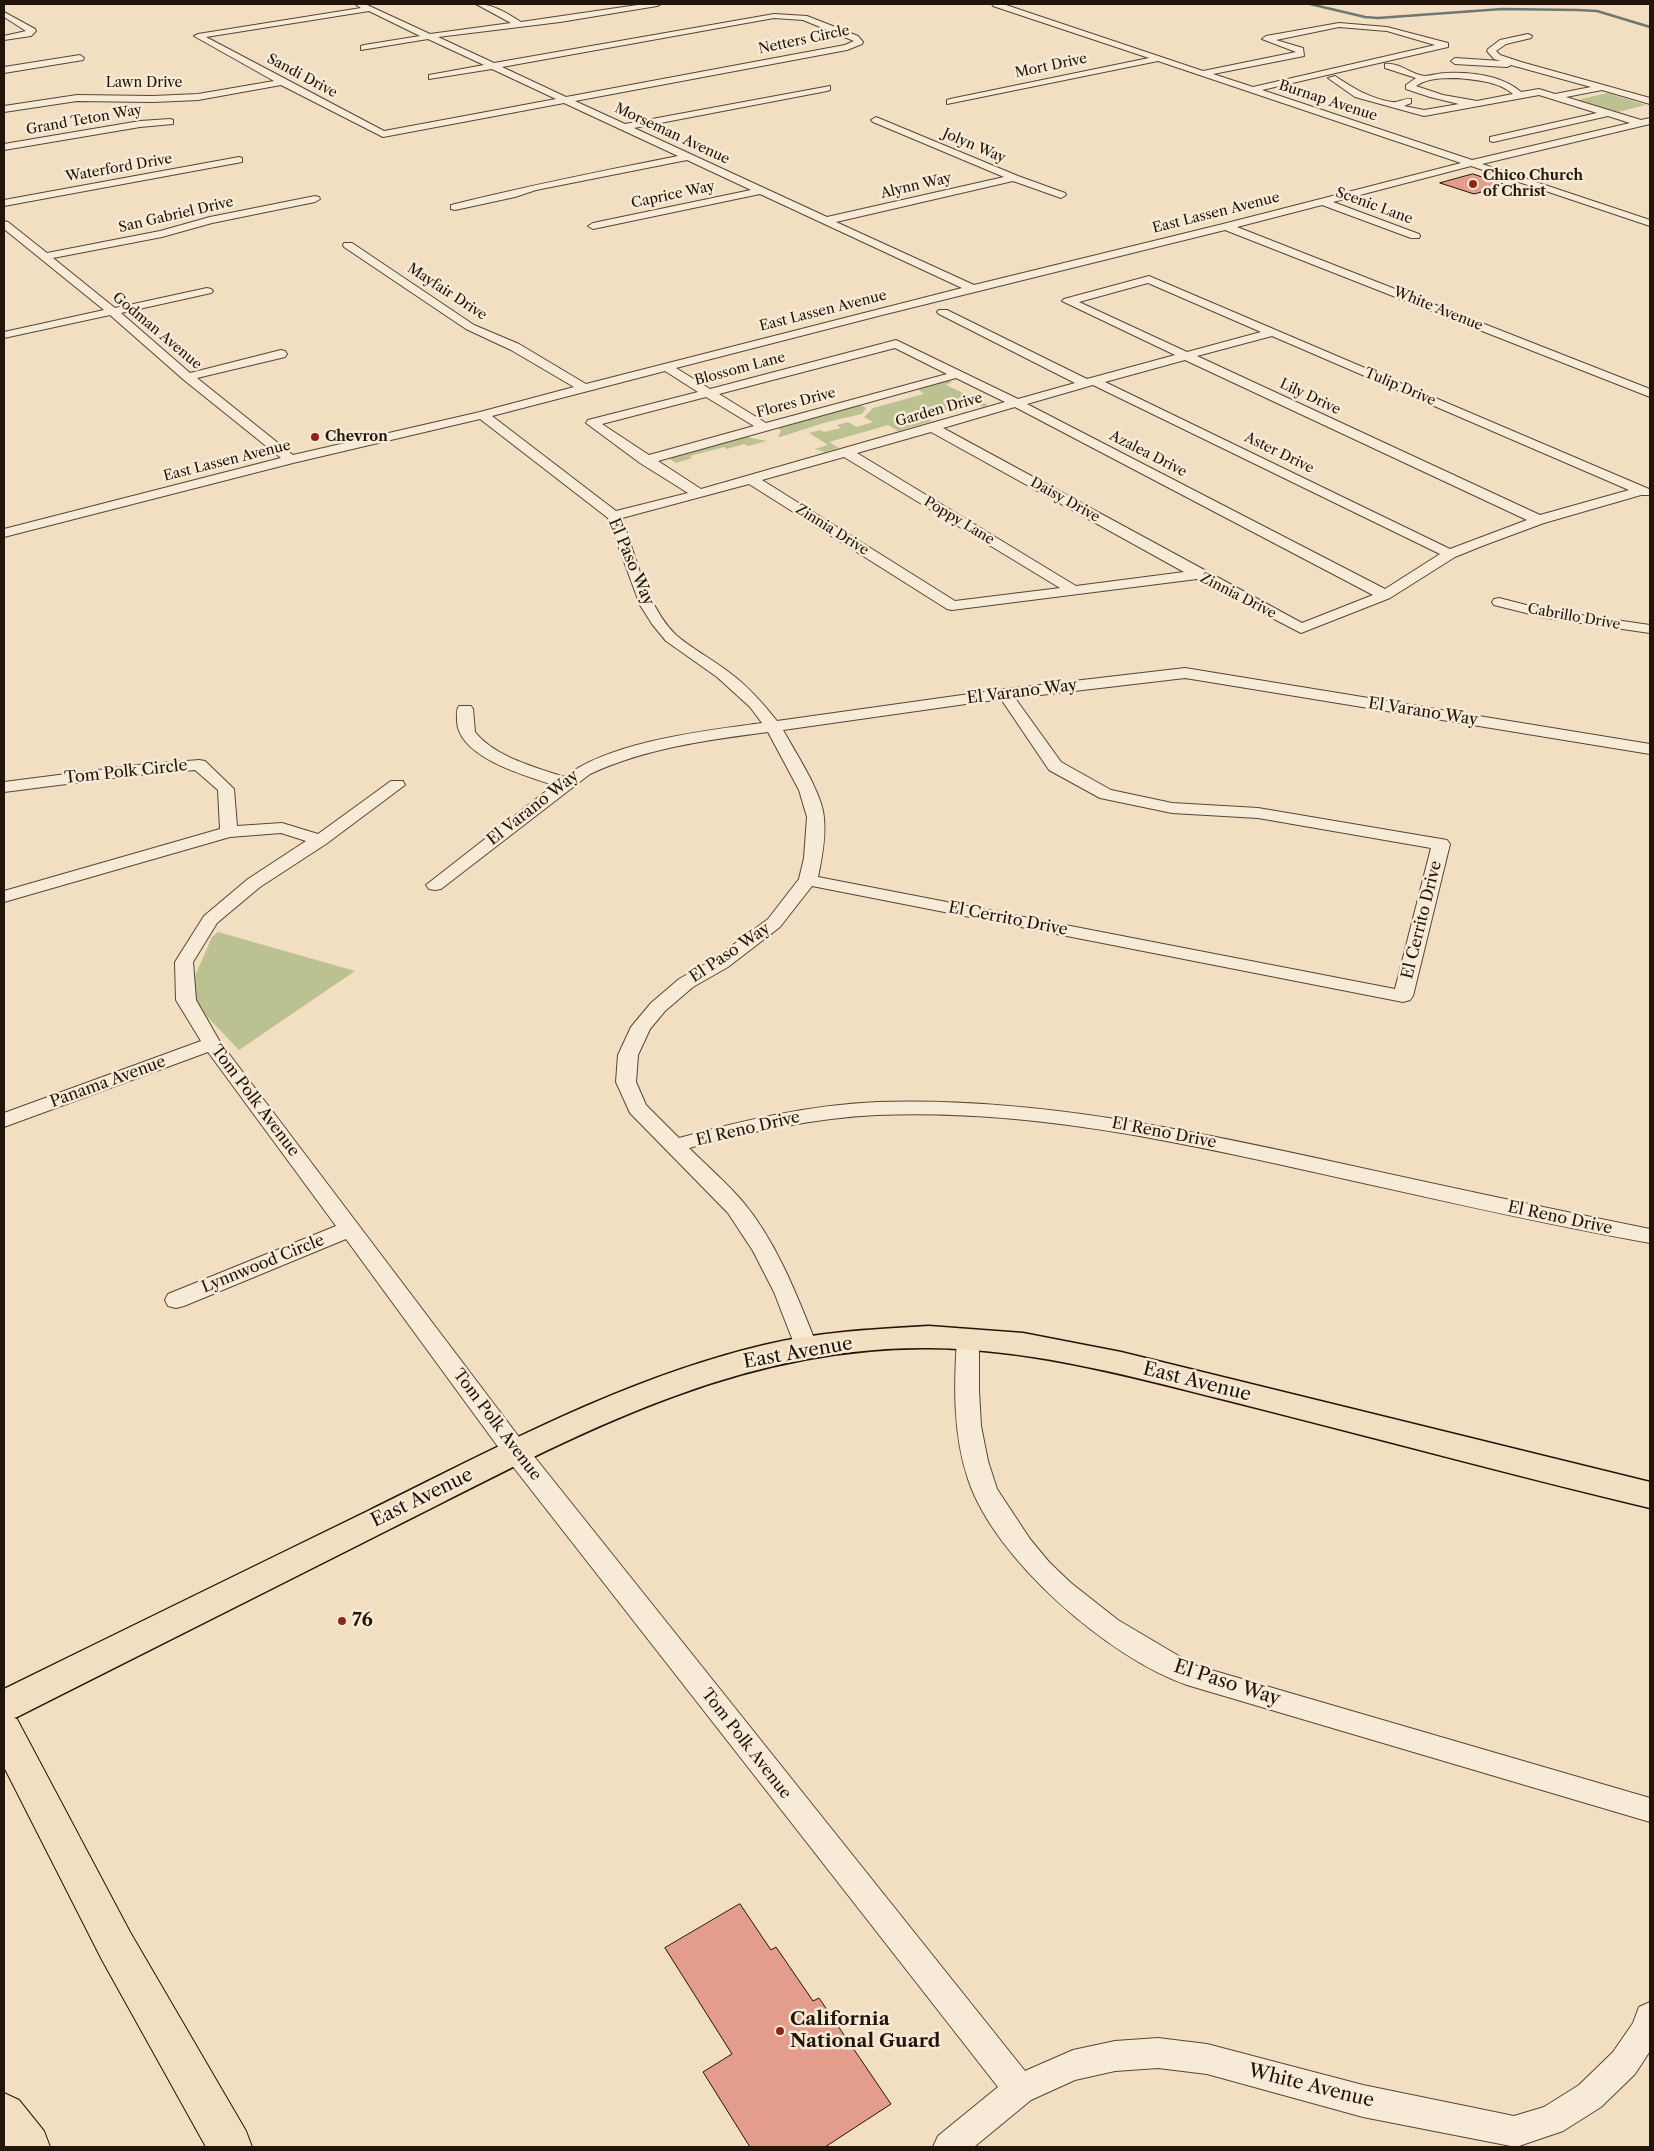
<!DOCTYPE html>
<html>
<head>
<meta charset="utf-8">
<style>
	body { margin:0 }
	#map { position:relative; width:1654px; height:2151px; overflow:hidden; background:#f2dec0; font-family:"Libre Caslon Text",serif }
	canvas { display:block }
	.frame { position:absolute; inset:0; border:5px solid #221409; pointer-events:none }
</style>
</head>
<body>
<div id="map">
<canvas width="1654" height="2151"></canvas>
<div class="frame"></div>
</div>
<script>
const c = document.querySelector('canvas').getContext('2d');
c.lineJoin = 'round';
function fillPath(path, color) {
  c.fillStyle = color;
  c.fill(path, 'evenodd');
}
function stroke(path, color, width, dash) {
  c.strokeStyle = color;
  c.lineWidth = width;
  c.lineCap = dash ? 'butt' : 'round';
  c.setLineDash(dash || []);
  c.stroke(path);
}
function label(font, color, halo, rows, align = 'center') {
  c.font = font + ' "Libre Caslon Text",serif';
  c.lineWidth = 5;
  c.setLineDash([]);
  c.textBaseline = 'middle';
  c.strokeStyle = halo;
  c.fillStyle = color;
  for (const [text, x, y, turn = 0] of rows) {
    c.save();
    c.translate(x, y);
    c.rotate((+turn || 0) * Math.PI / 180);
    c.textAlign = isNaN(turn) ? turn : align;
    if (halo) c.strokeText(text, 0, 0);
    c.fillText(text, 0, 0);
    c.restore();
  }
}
fillPath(new Path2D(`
	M1607,93l39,12 -28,7 -40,-12z
	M949,380l3,2 -6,3 42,20 -5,2 -10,-5 -50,14 9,5 -34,10 -10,-6 -59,17 10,6 -14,4 -10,-3 13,-4 -19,-12 11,-3 4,2 17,-4 -4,-3 11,-3 9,5 16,-5 -9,-5 9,-9 51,-14 -6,-5z
	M860,405l6,3 -4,6 -35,8 -47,15 -2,-1 3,-5 -2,-3z
	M746,437l21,4 -19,5 -4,-2 -17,5 -3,-2 -34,9 2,2 -16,5 -8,-5z
	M218,932l137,39 -116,79 -44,-46v-28l17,-39z`), '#bcc191');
stroke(new Path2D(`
	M1310,4l55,13 13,1 124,-9 76,1 19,1 53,16`), '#6d7874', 2.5);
const building = new Path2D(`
	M1473,174l33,11 -32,9 -34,-11z
	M740,1904l31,46 5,-3 37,54 6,-3 72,106 -66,43h-75l-47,-75 29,-18 -67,-106z`);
fillPath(building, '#e49d8d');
stroke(building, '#221409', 1);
const minor = new Path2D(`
	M355,4h10l65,30 81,-11 -35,-19c17,0 31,9 45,18l123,-18h17l-4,2 -97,16 -122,15 56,26 280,-49 33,2 51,20 5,6 -1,2 -15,6 -272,51 50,23 205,-38v4l-3,1 -193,37 193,89 177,-40 -131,-55 -2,-2 5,-3 142,59 47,17 1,2 -5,3 -48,-17 -177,41 138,63 249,-61 238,-61 -303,-102 -211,43v-4l3,-1 199,-41 -156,-52 -1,-2h11l200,67 93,-19 -34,-13 4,-3 73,-13 48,4 61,16v4l-186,43 210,70 158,-37 -22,-7 -115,26 -3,-1v-4l107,-24 -58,-18 -115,21 -69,-19 -27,-19 7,-2c18,12 36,23 57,26 7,1 12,-4 19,-3v4l-7,3 20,4 35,-6 -29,-7 -24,-8v-4l10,-7 -31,-10v-4c14,-2 27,11 40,12 6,0 13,-3 20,-3 26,-1 56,2 76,19l18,-3 16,5 36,-7 -80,-22 -4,2 -52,-3 -4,-3 4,-3 46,3 -7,-2 -7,-8 1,-2 12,-9 28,-6 4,2 -1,2 -25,6 -10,7 4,4 21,7 129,36v6l-48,-14 -36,7 75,23 9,-2v6l-168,40 168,56v6l-179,-60 -138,36 86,32 1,2 -1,2h-8l-89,-33 -85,22 413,162v8l-425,-167 -343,85 -206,53 34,21 186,-49 122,59 57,-16 -136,-69 -2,-2 2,-2h8l140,69 88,-24 -113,-54 2,-2 85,-23 500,213v6h-8l-97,28 -62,23 -27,11 -65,41 -89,35 -104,-54 -245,31 -5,-1 -198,-125 -127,34c13,37 25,89 54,117 15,13 34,23 50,35 20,14 36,32 51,51l228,-32 180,-21 465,76v10l-465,-76 -170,20 46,64 50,28 61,13 86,5 189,32 3,4 -37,152 -3,4 -7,2 -591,-116 -32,41 -52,40 -35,20 -28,24 -15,18 -12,26 -2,27 10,23 33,33c65,-18 131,-33 199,-36 157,-5 309,28 461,61 104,23 207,45 311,66v14c-114,-20 -227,-47 -341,-72 -142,-32 -285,-62 -432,-56 -64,3 -126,17 -188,33 18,18 38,35 54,54 35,42 55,96 75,146l-4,6 -8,2 -8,-2 -24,-62 -21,-41 -25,-38 -98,-100 -14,-31 2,-27 13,-28 20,-24 28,-24 35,-20 54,-40 31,-40 5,-21 3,-41 -8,-27 -31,-58c-61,8 -122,16 -178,42l-149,115 -6,1 -6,-1 -3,-4 128,-100c-28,-9 -97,-28 -97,-65 0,-5 -1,-10 2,-14h12l2,3 2,23c20,25 60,35 89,45 48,-36 139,-46 198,-54l-12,-16 -33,-30 -51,-36 -14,-17 -12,-19 -32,-87 -128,-99 -187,44 -289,74v-8l277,-71 -97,-78 -74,-65 -106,23v-6l100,-22 -100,-81v-8l4,1 39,31 113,-22 50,-14 105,-21 4,1 1,2 -5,3 -103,21 -50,14 -109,21 62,50 92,-20 4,1 2,2 -2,2 -90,20 69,60 91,-23 4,1 2,3 -2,3 -88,21 96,77 187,-43 94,-25 -63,-37 -45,-21 -122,-82 -1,-2 1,-2h8l122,82 45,19 67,40 376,-96 -202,-94 -167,35 -5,-3 5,-3 158,-33 -64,-30 -151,30 -21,7 -60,13 -4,-1v-4c76,-19 151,-34 227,-49l-114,-53 -181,34 -102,-52 -83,15 -45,2 -76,-1 -73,11v-6l73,-11 76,1 45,-2 76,-13 -80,-45 4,-2 163,-26zM369,11l51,25 -56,9 -3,1v4l67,-11 56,26 -55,10v4l63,-10 64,30 -172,32 -178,-94zM774,18l29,2 51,21 -9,4 -279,52 -64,-30zM1339,27l48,4 48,14 -182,42 -40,-13 91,-18 -1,-8 -27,-8zM1457,78c19,2 41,3 56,16l-36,7 -34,-6 -27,-9c11,-8 26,-8 41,-8zM1148,283l113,49 -74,20 -108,-50zM1272,336l357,154 -89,25 -343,-159zM895,348l52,26 -181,49 -47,-29zM1185,360l342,160 -77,29 -345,-167zM665,371l33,21 -110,28 -2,3 54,40 48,30 -72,18 -124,-95zM956,378l49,24 -304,87 -43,-28zM1093,385l347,169 -55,35 -358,-185zM706,397l48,29 -105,29 -47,-31zM1015,407l358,188 -71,28 -359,-195zM931,432l253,140 -108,14 -219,-133zM844,457l216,131 -105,13 -193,-121zM1001,699l48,71 51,28 72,15 86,5 173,30 -36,141 -577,-112c4,-19 8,-40 6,-59 -1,-24 -29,-66 -41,-88z
	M4,12l31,17 1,2 -5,5 -27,4v-4l22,-5 -22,-14z
	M80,55l4,3 -1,2 -79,13v-6z
	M170,119l3,1v4l-33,3 -136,23v-6l136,-23z
	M239,157l3,1v4l-238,44v-6z
	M1499,598l47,12 104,15v8l-104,-15 -52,-13 -2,-3 2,-3z
	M199,760l6,1 29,28 3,37 45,-3 36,11 73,-53h12l2,4 -79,59 -66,43 -43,36 -24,39 3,38 24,42 305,403 500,626 48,-21 42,-9 43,-3 49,6 156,41 151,31 30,-9 35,-22 34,-33 20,-29 6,-16 11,-5v49l-15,23 -34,33 -38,24 -47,16 -153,-30 -156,-43 -49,-6 -43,3 -40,9 -44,20 -57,47h-41l5,-11 60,-49 -491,-628 -161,-220 -162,67 -8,2 -8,-2 -3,-6 3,-6 168,-68 -128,-174 -204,75v-14l197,-72 -25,-41 -1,-38 29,-46 44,-37 58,-38 -25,-8 -51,4 -226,65v-11l216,-62 -2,-39 -23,-20 -58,5 -133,17v-10l133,-17z
	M968,1331l8,2 3,6v52l2,35 7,35 9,28 33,50 19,23 22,21 47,37 76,45 456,133v24l-463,-137c-78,-27 -193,-126 -219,-206 -15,-45 -14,-93 -11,-140l3,-6z`);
const major = new Path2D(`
	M929,1326l94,7 98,19 529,130v26c-135,-32 -270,-69 -405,-103 -104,-26 -208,-56 -316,-57 -199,-2 -367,95 -539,181 -124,63 -249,125 -373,188l-13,4v-32c122,-60 244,-120 366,-179 128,-63 255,-132 394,-165 54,-13 110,-16 165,-19z`);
const highway = new Path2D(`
	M4,1714l13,5 113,213 116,199 6,16h-46l-104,-187 -98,-193z
	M4,2093l15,7 25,31 6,16h-46z`);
stroke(minor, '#564637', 2);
stroke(major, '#221409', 3);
stroke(highway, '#221409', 2);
fillPath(minor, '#f7ead6');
fillPath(major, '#f2dec0');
fillPath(highway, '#f2dec0');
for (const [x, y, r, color] of [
	[1473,184,5,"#8f2418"],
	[315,437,5,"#8f2418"],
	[342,1621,5,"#8f2418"],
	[780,2031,5,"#8f2418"]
]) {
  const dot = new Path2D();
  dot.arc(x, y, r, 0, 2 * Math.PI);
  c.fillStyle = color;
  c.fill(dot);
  stroke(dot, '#f7ead6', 2);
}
label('14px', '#221409', '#f7ead6', [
	["Netters Circle",804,40,-12],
	["Mort Drive",1051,66,-12],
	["Sandi Drive",302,76,28],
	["Lawn Drive",144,83],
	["Burnap Avenue",1328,101,18],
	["Grand Teton Way",84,120,-10],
	["Morseman Avenue",672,134,25],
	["Jolyn Way",974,146,23],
	["Waterford Drive",119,168,-10],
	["Alynn Way",916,186,-13],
	["Caprice Way",673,195,-12],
	["Scenic Lane",1374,206,20],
	["East Lassen Avenue",1216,213,-14],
	["San Gabriel Drive",176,215,-13],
	["Mayfair Drive",447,292,33],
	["White Avenue",1438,309,22],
	["East Lassen Avenue",823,311,-14],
	["Godman Avenue",157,331,40],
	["Blossom Lane",740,369,-15],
	["Tulip Drive",1400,387,23],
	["Lily Drive",1310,397,25],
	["Flores Drive",796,403,-15],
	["Garden Drive",939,410,-16],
	["Aster Drive",1279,453,26],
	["Azalea Drive",1148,454,27],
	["East Lassen Avenue",227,461,-14],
	["Daisy Drive",1065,500,29],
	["Poppy Lane",959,521,31],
	["Zinnia Drive",832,530,32],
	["Zinnia Drive",1238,596,27],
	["Cabrillo Drive",1574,617,10]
]);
label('bold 14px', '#221409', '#f7ead6', [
	["Chico Church",1483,176],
	["of Christ",1483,192],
	["Chevron",325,437]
], 'left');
label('16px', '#221409', '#f7ead6', [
	["El Paso Way",631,562,67],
	["El Varano Way",1022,692,-7],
	["El Varano Way",1423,712,9],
	["Tom Polk Circle",126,772,-6],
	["El Varano Way",533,808,-38],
	["El Cerrito Drive",1008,919,11],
	["El Cerrito Drive",1422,920,-76],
	["El Paso Way",730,953,-34],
	["Panama Avenue",108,1082,-20],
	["Tom Polk Avenue",255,1101,53],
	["El Reno Drive",748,1129,-13],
	["El Reno Drive",1164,1133,11],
	["El Reno Drive",1560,1218,12],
	["Lynnwood Circle",263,1264,-22],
	["Tom Polk Avenue",497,1425,53],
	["Tom Polk Avenue",746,1744,52]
]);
label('19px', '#221409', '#f7ead6', [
	["East Avenue",798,1353,-10],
	["East Avenue",1197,1382,14],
	["East Avenue",422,1498,-26],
	["El Paso Way",1227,1683,18],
	["White Avenue",1311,2086,14]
]);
label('bold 19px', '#221409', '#f7ead6', [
	["76",352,1621],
	["California",790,2020],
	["National Guard",790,2042]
], 'left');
</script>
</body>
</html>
